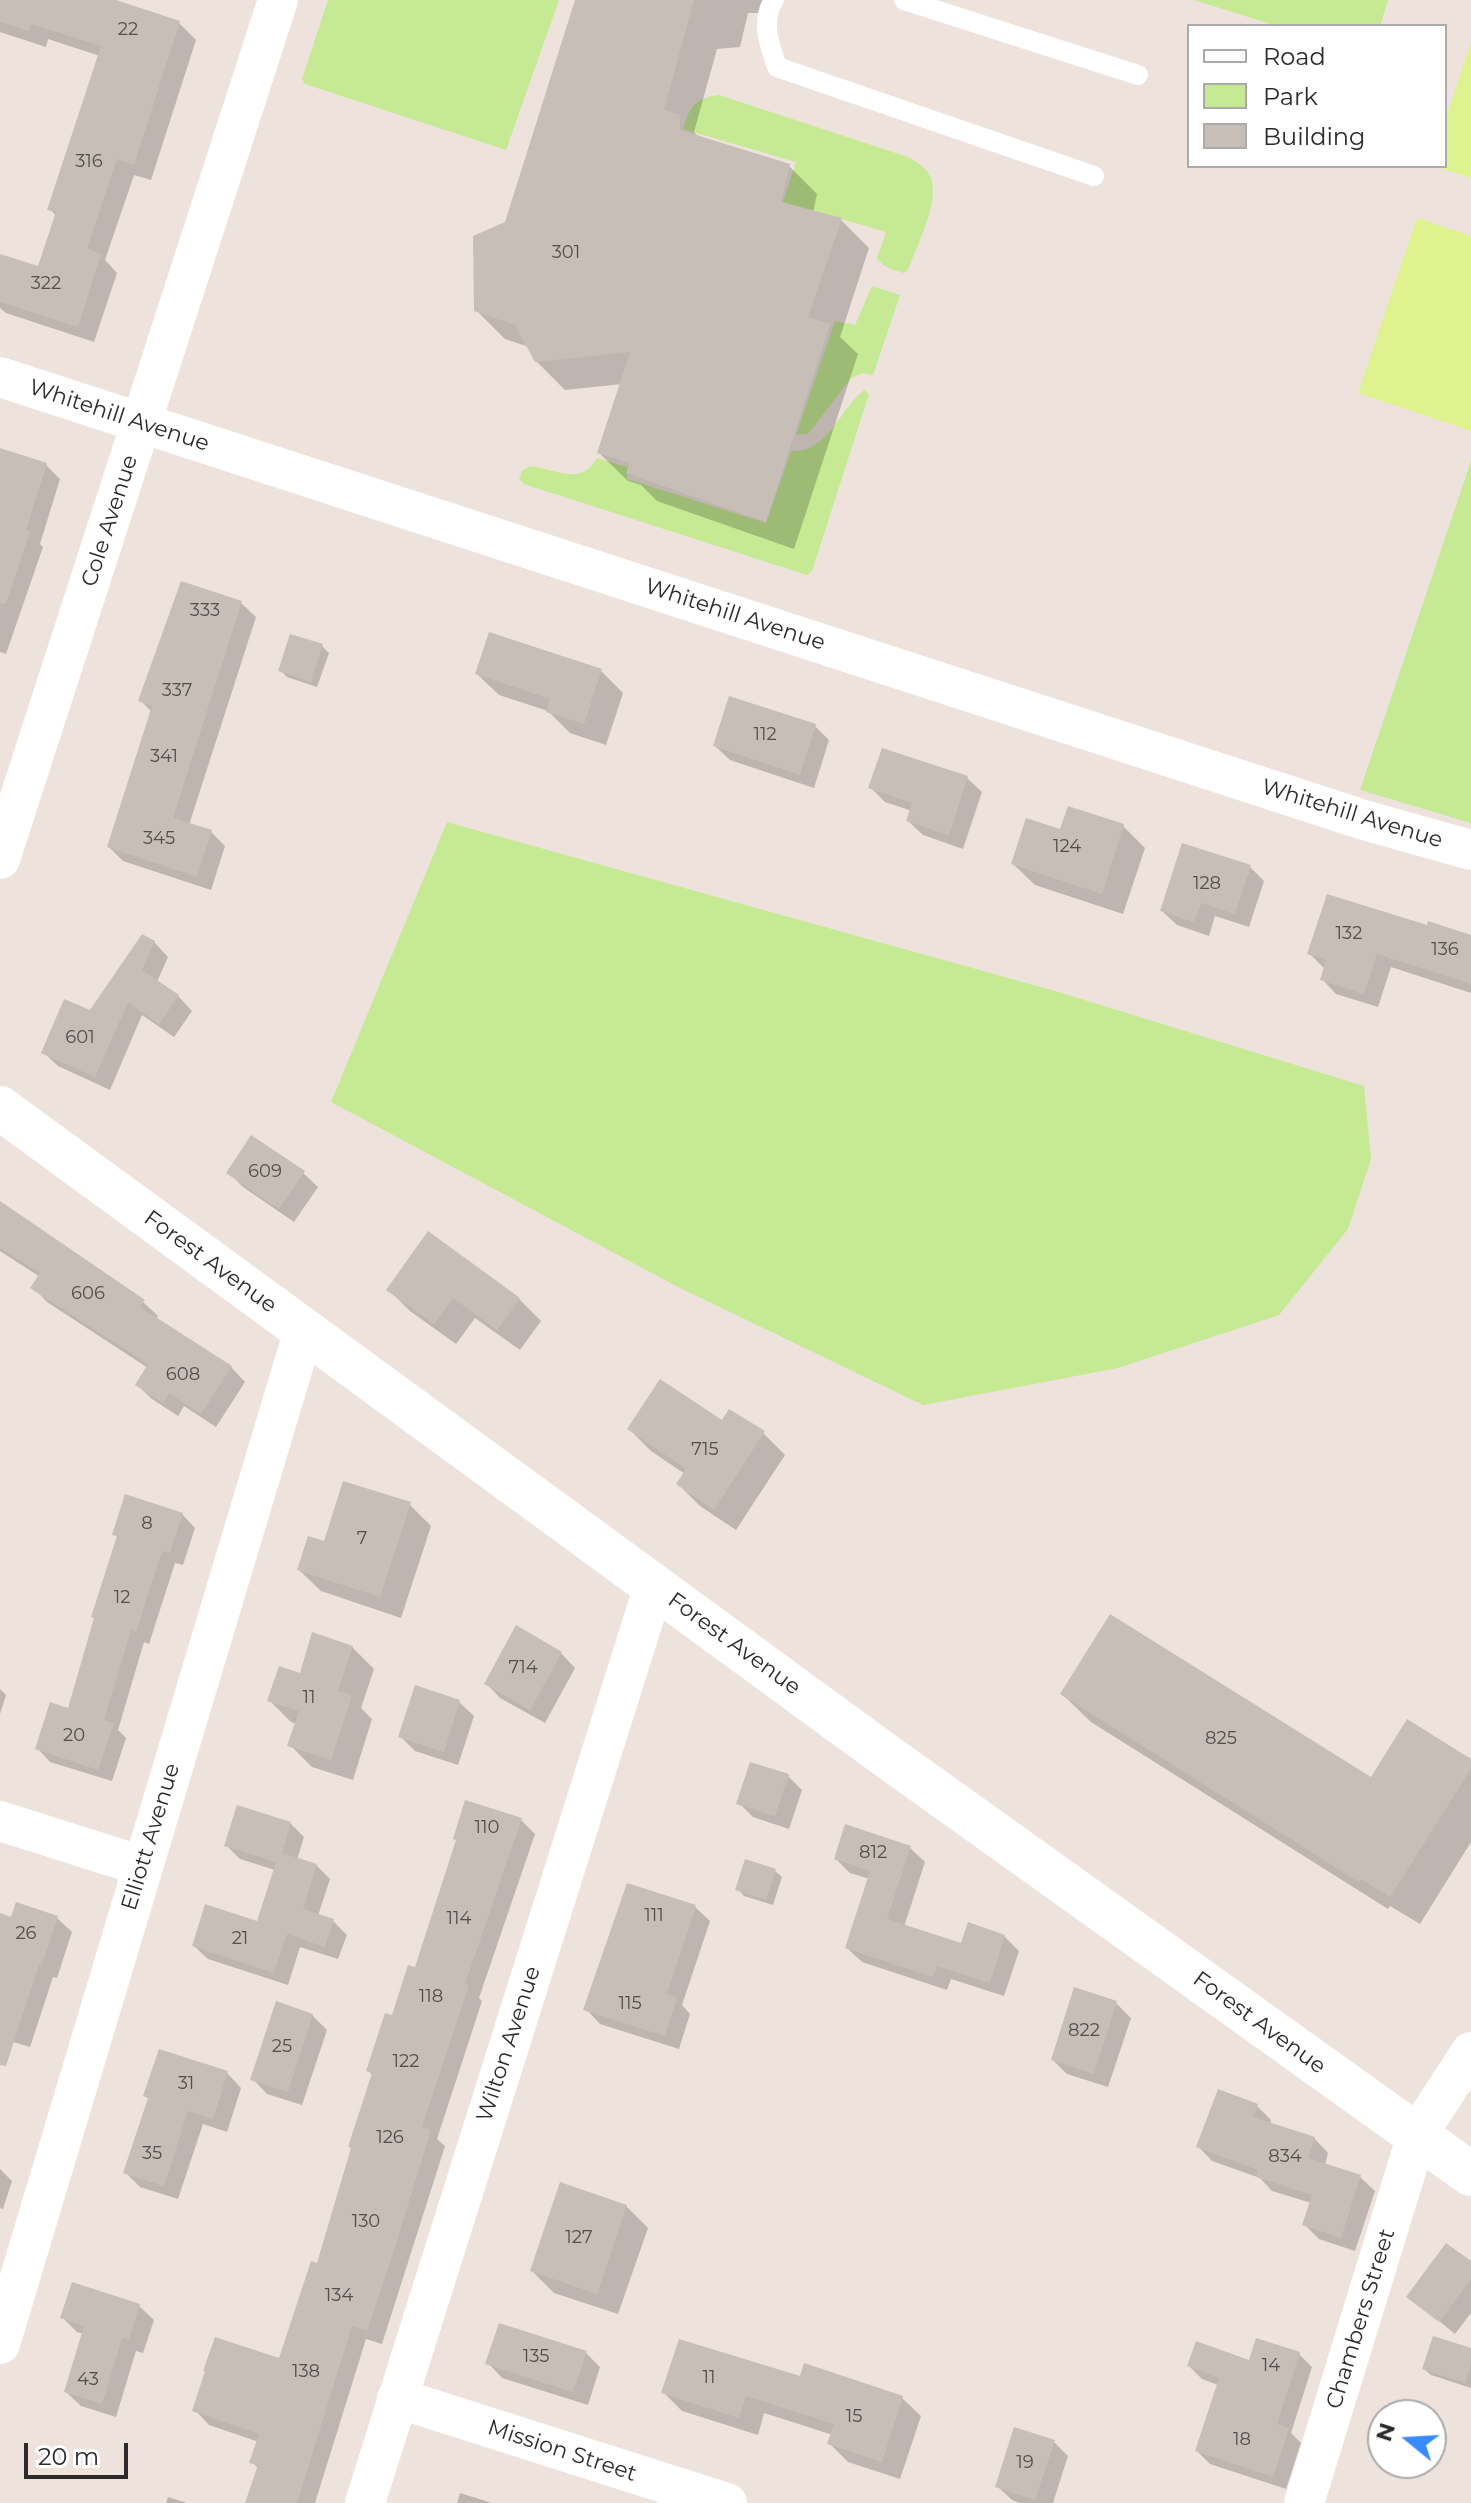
<!DOCTYPE html>
<html>
<head>
<meta charset="utf-8">
<style>
	body { margin:0 }
	#map { position:relative; width:1471px; height:2503px; overflow:hidden; background:#eee2dc; font-family:Montserrat,sans-serif }
	canvas { display:block }
	.legend { position:absolute; left:1187px; top:24px; width:260px; height:144px; box-sizing:border-box; background:#fff; border:2px solid #aaa; margin:0; padding:10px 14px; list-style:none; font-size:24px; color:#2b2b2b }
	.legend li { display:flex; align-items:center; gap:16px; height:40px }
	.legend b { width:40px; border:2px solid #aaa }
	.north { position:absolute; left:1367px; top:2399px; width:80px; height:80px; box-sizing:border-box; background:#fff; border:2px solid #aaa; border-radius:50%; rotate:288deg; font-size:22px; font-weight:700; line-height:32px; text-align:center; color:#2b2b2b }
	.north::after { content:''; display:block; margin:auto; width:28px; height:36px; background:#388bff; clip-path:polygon(50% 0,100% 100%,50% 72%,0 100%) }
	.scale { position:absolute; left:24px; top:2443px; width:104px; height:36px; box-sizing:border-box; border:4px solid #2b2b2b; border-top:0; padding-left:10px; font-size:24px; line-height:28px; white-space:nowrap; color:#2b2b2b; -webkit-text-stroke:6px #fff; paint-order:stroke }
</style>
</head>
<body>
<div id="map">
<canvas width="1471" height="2503"></canvas>
<ul class="legend">
<li><b style="height:10px;background:#fff"></b>Road</li>
<li><b style="height:22px;background:#c5ea93"></b>Park</li>
<li><b style="height:22px;background:#c6beb7"></b>Building</li>
</ul>
<div class="north">N</div>
<div class="scale">20 m</div>
</div>
<script>
const c = document.querySelector('canvas').getContext('2d');
c.lineJoin = 'round';
function fillPath(path, color) {
  c.fillStyle = color;
  c.fill(path, 'evenodd');
}
function stroke(path, color, width, dash) {
  c.strokeStyle = color;
  c.lineWidth = width;
  c.lineCap = dash ? 'butt' : 'round';
  c.setLineDash(dash || []);
  c.stroke(path);
}
function label(font, color, halo, rows, align = 'center') {
  c.font = font + ' Montserrat,sans-serif';
  c.lineWidth = 6;
  c.setLineDash([]);
  c.textBaseline = 'middle';
  c.strokeStyle = halo;
  c.fillStyle = color;
  for (const [text, x, y, turn = 0] of rows) {
    c.save();
    c.translate(x, y);
    c.rotate((+turn || 0) * Math.PI / 180);
    c.textAlign = isNaN(turn) ? turn : align;
    if (halo) c.strokeText(text, 0, 0);
    c.fillText(text, 0, 0);
    c.restore();
  }
}
fillPath(new Path2D(`
	M328,0h231l-53,150 -201,-66 -3,-5z
	M1194,0h194l-8,26h-103z
	M719,95l189,62c8,4 20,12 23,21 9,24 -15,69 -23,92l-4,3c-11,-3 -22,-6 -27,-15l9,-26 -103,-30 13,-40 -113,-33c6,-21 13,-32 36,-34z
	M872,286l28,9 -27,80 -10,-2 -12,5 -43,56 -12,1 39,-114 20,4z
	M864,390l5,4 -57,177 -5,4 -283,-91 -5,-5 3,-8 8,-5c26,3 51,21 67,-8l30,9v12l139,44 25,-72c37,2 47,-40 73,-61z
	M1471,461v362l-111,-33z
	M447,822l608,169 309,95 7,73 -23,70 -69,86 -161,53 -195,37 -245,-118 -347,-185z`), '#c5ea93');
fillPath(new Path2D(`
	M1471,43v135l-37,-12h11v-46z
	M1417,218l54,18v195l-113,-38z`), '#def28e');
fillPath(new Path2D(`
	M0,0h107l72,23 17,17 -45,140 -17,-5 -29,85 12,13 -23,69 -88,-29 -6,-5v-52l39,13 17,-53 -6,-7 50,-153 -52,-17 -2,8 -46,-15z
	M578,0h190l-5,13h-15l-8,34 -23,2 -23,83 7,7 88,27 28,28 -4,19 28,7 28,28 -29,89 18,17 -64,195 -137,-48 -16,-16 -13,-4 -29,-28 23,-69 -57,6 -29,-29 -7,-14 -24,-8 -29,-29 31,-87z
	M0,450l46,15 14,14 -20,65 3,3 -37,107 -6,-2z
	M241,603l15,14 -67,208 22,7 14,14 -14,44 -88,-29 -14,-14 43,-135 -11,-11z
	M322,646l7,7 -12,34 -30,-10 -6,-6z
	M601,671l22,22 -17,52 -36,-12 -22,-22 -49,-16 -22,-21z
	M815,726l14,14 -15,48 -84,-28 -15,-14z
	M967,778l15,14 -19,57 -40,-14 -15,-14 4,-10 -27,-9 -14,-14z
	M1123,826l22,22 -22,66 -88,-29 -22,-21 49,-33z
	M1250,867l14,14 -15,46 -34,-11 -6,20 -32,-11 -15,-14z
	M1428,928l43,10v55l-80,-26 -13,40 -42,-13 -14,-15 2,-11 -14,-14z
	M154,942l14,15 -11,25 21,14 14,15 -18,26 -32,-22 -32,75 -52,-24 -15,-14 48,-39z
	M228,1172l75,1 15,14 -24,35 -51,-35z
	M0,1204l143,98 15,14 -2,3 75,48 14,15 -29,45 -32,-21 -6,10 -26,-17 -15,-14 11,-17 -101,-66 -14,-15 7,-10 -40,-26z
	M389,1290l130,9 22,22 -21,29 -45,-32 -19,26 -46,-33z
	M722,1423l41,10 22,22 -49,75 -36,-24 -22,-22 7,-10 -34,-23 -22,-22z
	M409,1504l22,22 -30,92 -80,-27 -22,-21 26,-26z
	M182,1514l13,14 -12,37 -8,-2 -26,81 -5,-2 -26,88 8,8 -14,43 -62,-19 -13,-14 32,-37 50,-172 -5,-5z
	M352,1647l22,22 -13,39 11,11 -19,61 -41,-13 -22,-22 7,-21 -6,-2 -21,-21 31,-26z
	M561,1653l14,15 -30,55 -45,-25 -14,-15z
	M0,1689l6,6 -6,19z
	M1062,1694l310,86 99,-18v80l-51,82 -30,-18 -2,3 -297,-187z
	M459,1702l15,14 -16,49 -43,-14 -14,-14z
	M788,1776l14,14 -13,39 -36,-12 -14,-14z
	M521,1820l14,14 -56,164 3,3 -45,138 8,7 -63,198 -16,-5 -51,164h-67l11,-34 -7,-7 7,-20 -50,-17 -14,-15 85,-49 38,-96 55,-189 -5,-6 48,-100z
	M290,1823l14,14 -7,23 19,5 14,14 -12,37 15,5 14,14 -9,24 -38,-12 -12,38 -80,-26 -14,-13 64,-22 17,-54 -35,-11 -14,-14z
	M910,1848l15,14 -21,65 58,19 42,-10 15,15 -15,45 -53,-17 -4,11 -85,-28 -15,-14 23,-69 -20,-6 -14,-14z
	M775,1871l7,6 -9,28 -29,-9 -6,-7z
	M695,1907l15,14 -28,84 8,9 -11,35 -79,-25 -14,-15z
	M0,1915l12,4 45,-1 15,14 -15,46 -4,-1 -23,70 -30,-9z
	M1116,2003l15,15 -23,69 -41,-13 -14,-14z
	M312,2015l15,15 -25,75 -35,-11 -14,-15z
	M227,2073l14,15 -14,44 -24,-8 -25,75 -38,-12 -15,-15 24,-73 -4,-3z
	M1257,2106l14,14 -1,4 44,14 14,15 -3,12 35,12 15,14 -20,60 -36,-12 -14,-14 6,-22 -39,-12 -12,-13 -48,-17 -14,-15z
	M0,2169l12,12 -9,28 -3,-1z
	M626,2206l22,22 -30,86 -64,-21 -22,-22z
	M1471,2264v49l-16,21 -46,-38z
	M139,2306l15,14 -11,33 -7,-2 -20,66 -35,-11 -15,-14 18,-58 -7,-2 -15,-15z
	M1471,2350v38l-40,-13 -7,-6z
	M586,2353l14,14 -12,38 -86,-27 -14,-15z
	M1299,2354l13,13 -21,66 10,10 -15,46 -76,-25 -13,-13 21,-66 -16,-6 -13,-13 61,-4z
	M801,2378l101,20 19,18 -21,63 -52,-17 -18,-18 3,-9 -69,-22 -6,22 -76,-24 -18,-18z
	M1054,2442l14,14 -15,47h-33l-8,-3 -15,-14z
	M460,2493l32,10h-35z
	M168,2497l19,6h-21z`), '#0003');
fillPath(new Path2D(`
	M0,0h116l64,21 -46,144 -17,-6 -30,90 14,5 -23,73 -78,-25v-48l38,12 18,-54 -9,-2 54,-164 -70,-22 -2,7 -29,-9z
	M575,0h119l-30,110 16,5v15l110,34 -9,38 61,16 -34,99 22,7 -64,198 -140,-49 4,-10 -33,-10 33,-101 -95,10 -20,-37 -41,-14 -1,-75 32,-14z
	M0,448l47,15 -21,67 4,1 -24,73 -6,-1z
	M181,581l61,20 -69,217 39,12 -15,47 -90,-30 45,-141 -14,-5z
	M489,632l113,37 -18,55 -38,-12 4,-13 -75,-25z
	M290,634l33,10 -12,38 -33,-11z
	M729,696l87,28 -16,51 -87,-29z
	M882,748l86,28 -19,59 -43,-14 6,-18 -44,-15z
	M1068,806l56,18 -22,70 -91,-30 15,-46 34,11z
	M1182,843l69,22 -16,49 -34,-11 -7,19 -34,-11z
	M1327,894l100,31 1,-4 43,14v49l-94,-30 -13,40 -44,-14 6,-20 -19,-6z
	M142,934l13,7 -13,29 37,25 -20,29 -31,-22 -33,75 -54,-24 23,-54 26,11z
	M251,1135l54,36 -26,38 -53,-36z
	M0,1201l145,99 -5,7 92,59 -31,48 -32,-21 -6,10 -28,-18 13,-21 -118,-76 10,-15 -40,-25z
	M428,1231l92,67 -23,32 -44,-32 -19,26 -48,-34z
	M660,1379l62,41 7,-11 36,22 -51,79 -38,-26 10,-15 -59,-40z
	M343,1481l68,21 -31,95 -83,-27 11,-34 16,5z
	M125,1494l58,19 -13,40 -8,-2 -26,81 -5,-2 -27,90 10,3 -16,47 -63,-21 15,-47 18,6 26,-90 -3,-1 26,-81 -5,-1z
	M1110,1614l261,163 36,-58 64,40v10l-81,128 -29,-18 -2,3 -299,-188z
	M516,1625l46,27 -32,58 -46,-26z
	M312,1632l41,14 -15,45 14,4 -21,65 -44,-14 12,-35 -32,-10 12,-35 21,7z
	M415,1685l45,15 -16,52 -46,-15z
	M750,1762l39,12 -14,42 -39,-12z
	M465,1800l57,18 -57,166 4,1 -47,142 9,3 -38,123 -26,78 -15,-5 -55,177h-52l13,-38 -9,-2 10,-29 -67,-23 13,-40h-2l12,-34 64,21 32,-97 6,2 34,-115 -3,-1 24,-74 -6,-2 19,-58 7,2 16,-50 7,2 41,-127 -3,-1z
	M237,1805l54,17 -9,31 35,11 -14,45 31,10 -9,28 -38,-13 -13,39 -82,-27 13,-42 52,17 19,-59 -52,-16z
	M845,1824l66,22 -24,73 74,24 7,-21 37,13 -15,48 -53,-17 -4,11 -88,-29 25,-77 -36,-12z
	M745,1859l31,10 -10,31 -31,-10z
	M627,1883l69,22 -29,89 10,4 -12,38 -82,-26z
	M16,1902l42,14 -16,49 -3,-1 -33,102 -6,-1v-152l11,4z
	M1074,1987l43,14 -23,73 -43,-14z
	M276,2001l37,13 -25,78 -38,-12z
	M159,2049l69,22 -15,48 -25,-8 -24,75 -41,-13 25,-75 -5,-2z
	M1218,2089l40,15 -5,13 62,20 -7,21 53,17 -20,63 -39,-13 10,-30 -56,-18 2,-7 -62,-23z
	M560,2182l67,23 -30,89 -67,-23z
	M1446,2243l25,18v18l-32,43 -33,-25z
	M72,2282l68,22 -11,36 -7,-2 -20,66 -38,-12 20,-66 -24,-8z
	M499,2323l88,28 -14,41 -88,-28z
	M1433,2336l38,12v16l-6,19 -43,-14z
	M1256,2338l44,14 -23,72 12,4 -16,49 -78,-26 24,-73 -32,-12 9,-25 53,19z
	M679,2339l121,37 4,-13 99,33 -21,66 -55,-18 7,-20 -88,-28 -7,22 -78,-25z
	M1014,2427l41,13 -20,60 -40,-13z`), '#c6beb7');
stroke(new Path2D(`
	M774,0c-14,21 -4,46 3,67l317,109
	M904,0l234,75`), '#fff', 20);
stroke(new Path2D(`
	M0,377l1364,443 107,30
	M0,859l278,-859
	M0,1821l142,45
	M0,2344l304,-1014
	M397,2398l330,105
	M365,2503l289,-917
	M1304,2503l113,-368 54,-83`), '#fff', 40);
stroke(new Path2D(`
	M0,1108l881,644 590,422`), '#fff', 44);
label('18px', '#52504e', null, [
	["22",128,30],
	["316",89,162],
	["301",566,253],
	["322",46,284],
	["333",205,611],
	["337",177,691],
	["112",765,735],
	["341",164,757],
	["345",159,839],
	["124",1067,847],
	["128",1207,884],
	["132",1349,934],
	["136",1445,950],
	["601",80,1038],
	["609",265,1172],
	["606",88,1294],
	["608",183,1375],
	["715",705,1450],
	["8",147,1524],
	["7",362,1539],
	["12",122,1598],
	["714",523,1668],
	["11",309,1698],
	["20",74,1736],
	["825",1221,1739],
	["110",487,1828],
	["812",873,1853],
	["111",654,1916],
	["114",459,1919],
	["26",26,1934],
	["21",240,1939],
	["118",431,1997],
	["115",630,2004],
	["822",1084,2031],
	["25",282,2047],
	["122",406,2062],
	["31",186,2084],
	["126",390,2138],
	["35",152,2154],
	["834",1285,2157],
	["130",366,2222],
	["127",579,2238],
	["134",339,2296],
	["135",536,2357],
	["14",1271,2366],
	["138",306,2372],
	["11",709,2378],
	["43",88,2380],
	["15",854,2417],
	["18",1242,2440],
	["19",1025,2463]
]);
label('22px', '#2b2b2b', '#fff', [
	["Whitehill Avenue",119,416,18],
	["Cole Avenue",110,521,-72],
	["Whitehill Avenue",735,615,18],
	["Whitehill Avenue",1352,814,17],
	["Forest Avenue",210,1262,36],
	["Forest Avenue",734,1644,36],
	["Elliott Avenue",151,1837,-73],
	["Forest Avenue",1259,2023,36],
	["Wilton Avenue",509,2044,-72],
	["Chambers Street",1361,2319,-73],
	["Mission Street",562,2451,18]
]);
</script>
</body>
</html>
